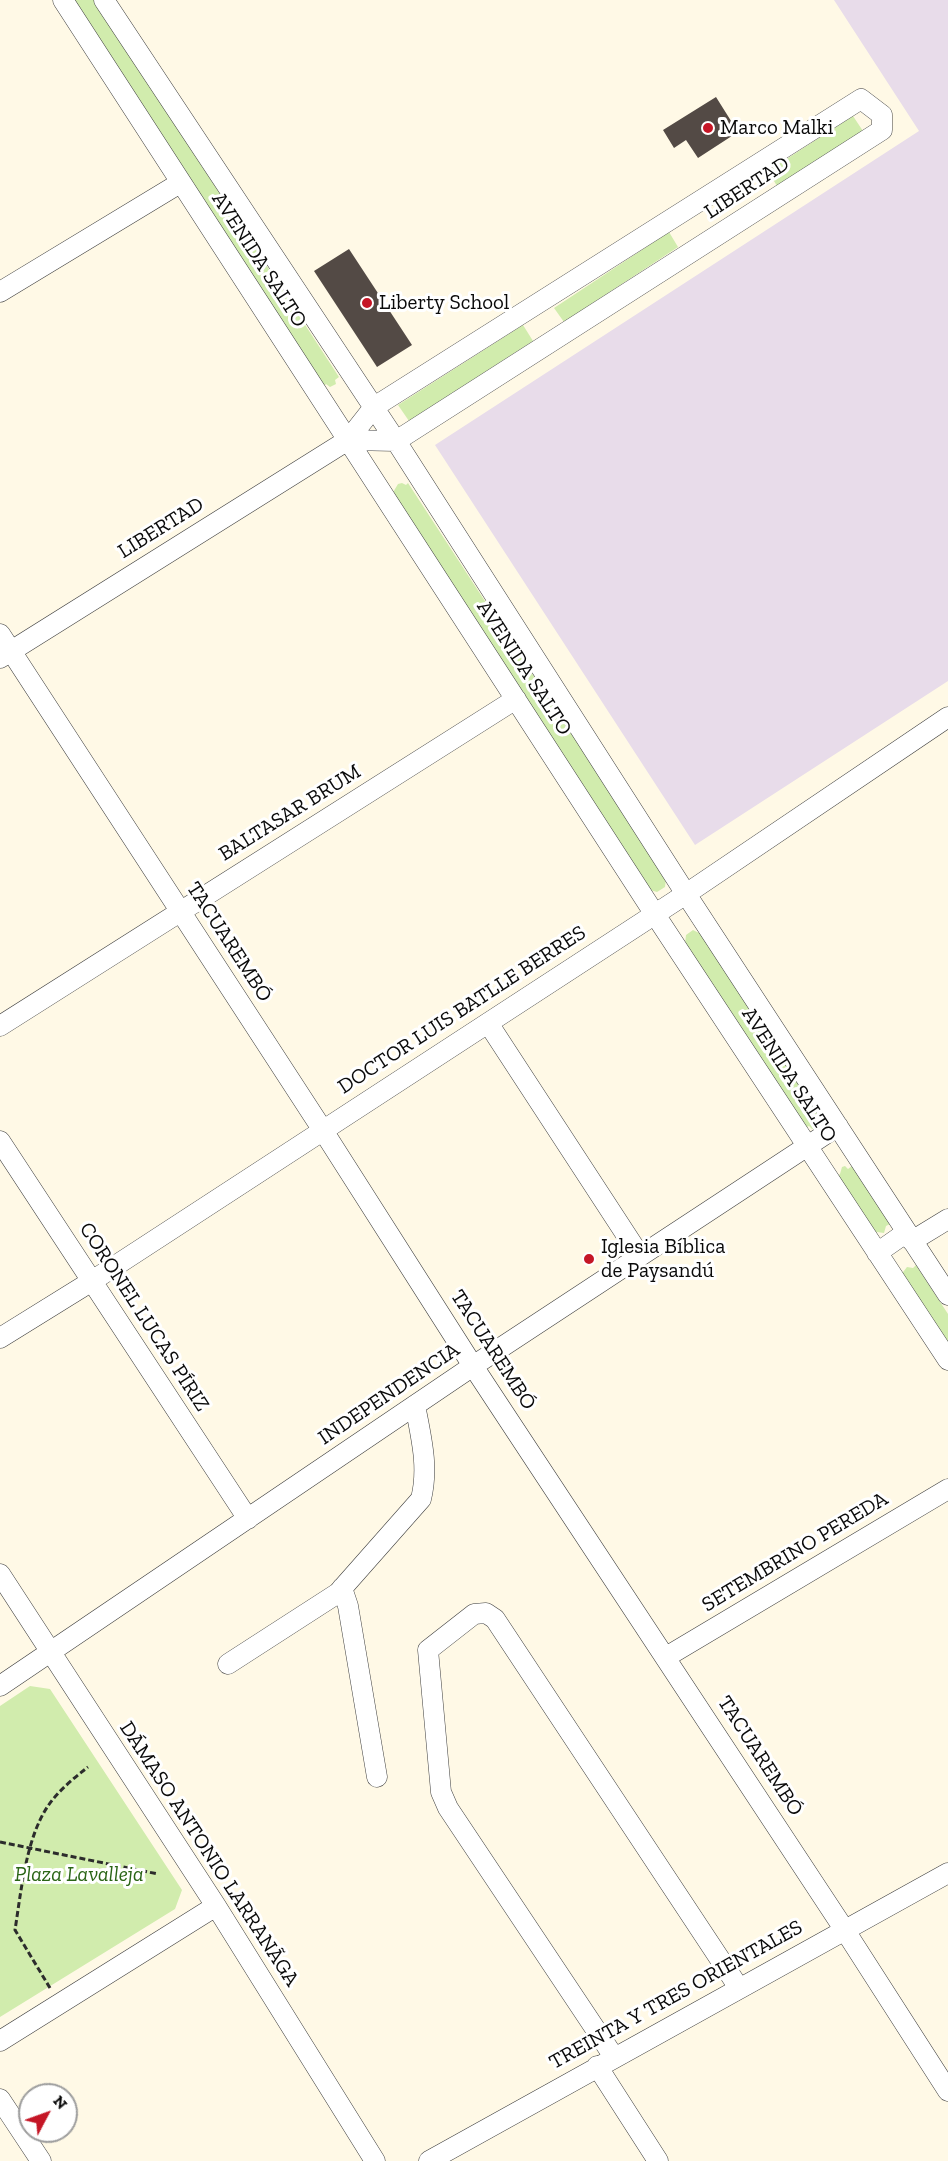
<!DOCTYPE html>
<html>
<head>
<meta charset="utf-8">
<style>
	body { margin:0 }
	#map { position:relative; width:948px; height:2161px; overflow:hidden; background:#fff9e6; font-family:"Zilla Slab",serif }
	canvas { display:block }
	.north { position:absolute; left:18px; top:2083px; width:60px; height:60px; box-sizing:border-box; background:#fff; border:2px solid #9d9d9d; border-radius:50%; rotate:49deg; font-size:16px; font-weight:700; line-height:24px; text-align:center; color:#0a0a0a }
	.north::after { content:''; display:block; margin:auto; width:21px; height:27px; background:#c51626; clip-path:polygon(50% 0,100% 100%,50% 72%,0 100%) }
</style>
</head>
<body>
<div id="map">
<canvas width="948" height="2161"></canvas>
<div class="north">N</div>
</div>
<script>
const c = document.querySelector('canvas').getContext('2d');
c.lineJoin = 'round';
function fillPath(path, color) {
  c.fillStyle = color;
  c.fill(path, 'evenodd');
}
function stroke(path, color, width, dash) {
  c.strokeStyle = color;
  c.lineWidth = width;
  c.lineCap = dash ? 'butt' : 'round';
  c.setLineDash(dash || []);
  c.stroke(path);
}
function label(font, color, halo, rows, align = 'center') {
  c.font = font + ' "Zilla Slab",serif';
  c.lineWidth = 6;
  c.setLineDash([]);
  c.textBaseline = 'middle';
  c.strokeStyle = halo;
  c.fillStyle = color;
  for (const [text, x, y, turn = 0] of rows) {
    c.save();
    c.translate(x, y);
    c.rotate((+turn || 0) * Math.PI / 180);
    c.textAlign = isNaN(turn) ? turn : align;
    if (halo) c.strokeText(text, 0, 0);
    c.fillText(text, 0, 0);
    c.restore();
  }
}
fillPath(new Path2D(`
	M834,0h114v681l-253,164 -260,-400 484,-314z`), '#e8dcea');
fillPath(new Path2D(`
	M71,0h23l245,377 -4,3 1,4 -6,3 -4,-3 -3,3z
	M853,116l10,15 -86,55 -9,-15z
	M669,232l9,15 -114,75 -10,-14z
	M523,325l10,16 -124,80 -11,-16z
	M402,483l4,2 2,-2 258,396 -1,8 -8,5 -7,-2 -258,-396 6,-10z
	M693,930l8,4 120,184 -4,2 2,5 -3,4h-4l-3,-3 -4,2 -120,-184 1,-9z
	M845,1166l3,3 4,-3 38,58 -4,2 -2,7 -7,-1 -3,2 -37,-57 3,-3 2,-7z
	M916,1265l32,49v35l-48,-73 7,-9 6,1z
	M30,1686l20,3 132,201 -7,19 -175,108v-311z`), '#d1ecad');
fillPath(new Path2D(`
	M716,97l22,35 -40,26 -12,-18 -12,8 -11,-18z
	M349,249l63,96 -35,22 -63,-96z`), '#534a45');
const minor = new Path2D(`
	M63,0l591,913 294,447
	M104,0l292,441 290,453 262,401
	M0,292l180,-109
	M0,634l322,495 151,237 371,563 104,162
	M0,658l348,-218 26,-33 487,-308 21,16v15l-486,311 -48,-1
	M488,1023l152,233
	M0,1026l516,-327
	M0,1141l248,378
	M912,1241l36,-22
	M877,1253l30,-21
	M0,1338l92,-57 594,-387 262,-177
	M0,1574l216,332 159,255
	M342,1588l6,18 29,171
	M666,1657l282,-168
	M228,1664l110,-71 83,-94c8,-32 0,-62 -6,-94
	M0,1686l473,-320 365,-240
	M0,2041l216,-135
	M614,2057l-166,-249 -7,-16 -13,-142 46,-36 12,-1 9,6 244,369
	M597,2066l61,95
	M0,2099l41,62
	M429,2161l519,-288`);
stroke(minor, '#3d3d3d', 21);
stroke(new Path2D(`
	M0,1842l158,32
	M50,1988l-35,-58c6,-38 11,-92 33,-124 10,-15 26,-28 40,-39`), '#2c2c2c', 3, [6, 3]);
stroke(minor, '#fff', 20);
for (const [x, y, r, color] of [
	[708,128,6,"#c51626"],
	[367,303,6,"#c51626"],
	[589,1259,6,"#c51626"]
]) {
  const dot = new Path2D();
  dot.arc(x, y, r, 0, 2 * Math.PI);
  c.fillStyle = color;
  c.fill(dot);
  stroke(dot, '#fff', 2);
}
label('21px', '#0a0a0a', '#fff', [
	["Marco Malki",720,128],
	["Liberty School",379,303],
	["Iglesia Bíblica",601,1247],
	["de Paysandú",601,1271]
], 'left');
label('21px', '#0a0a0a', '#fff', [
	["LIBERTAD",747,188,-33],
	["AVENIDA SALTO",259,260,57],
	["LIBERTAD",161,528,-32],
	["AVENIDA SALTO",524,668,57],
	["BALTASAR BRUM",290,813,-32],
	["TACUAREMBÓ",229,942,57],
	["DOCTOR LUIS BATLLE BERRES",462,1010,-33],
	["AVENIDA SALTO",789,1075,57],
	["CORONEL LUCAS PÍRIZ",144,1317,57],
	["TACUAREMBÓ",493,1350,57],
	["INDEPENDENCIA",389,1394,-34],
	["SETEMBRINO PEREDA",795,1552,-31],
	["TACUAREMBÓ",760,1756,57],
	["DÁMASO ANTONIO LARRANÃGA",209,1854,57],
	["TREINTA Y TRES ORIENTALES",676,1995,-29]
]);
label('italic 21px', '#2a6516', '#fff', [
	["Plaza Lavalleja",79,1875]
]);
</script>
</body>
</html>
